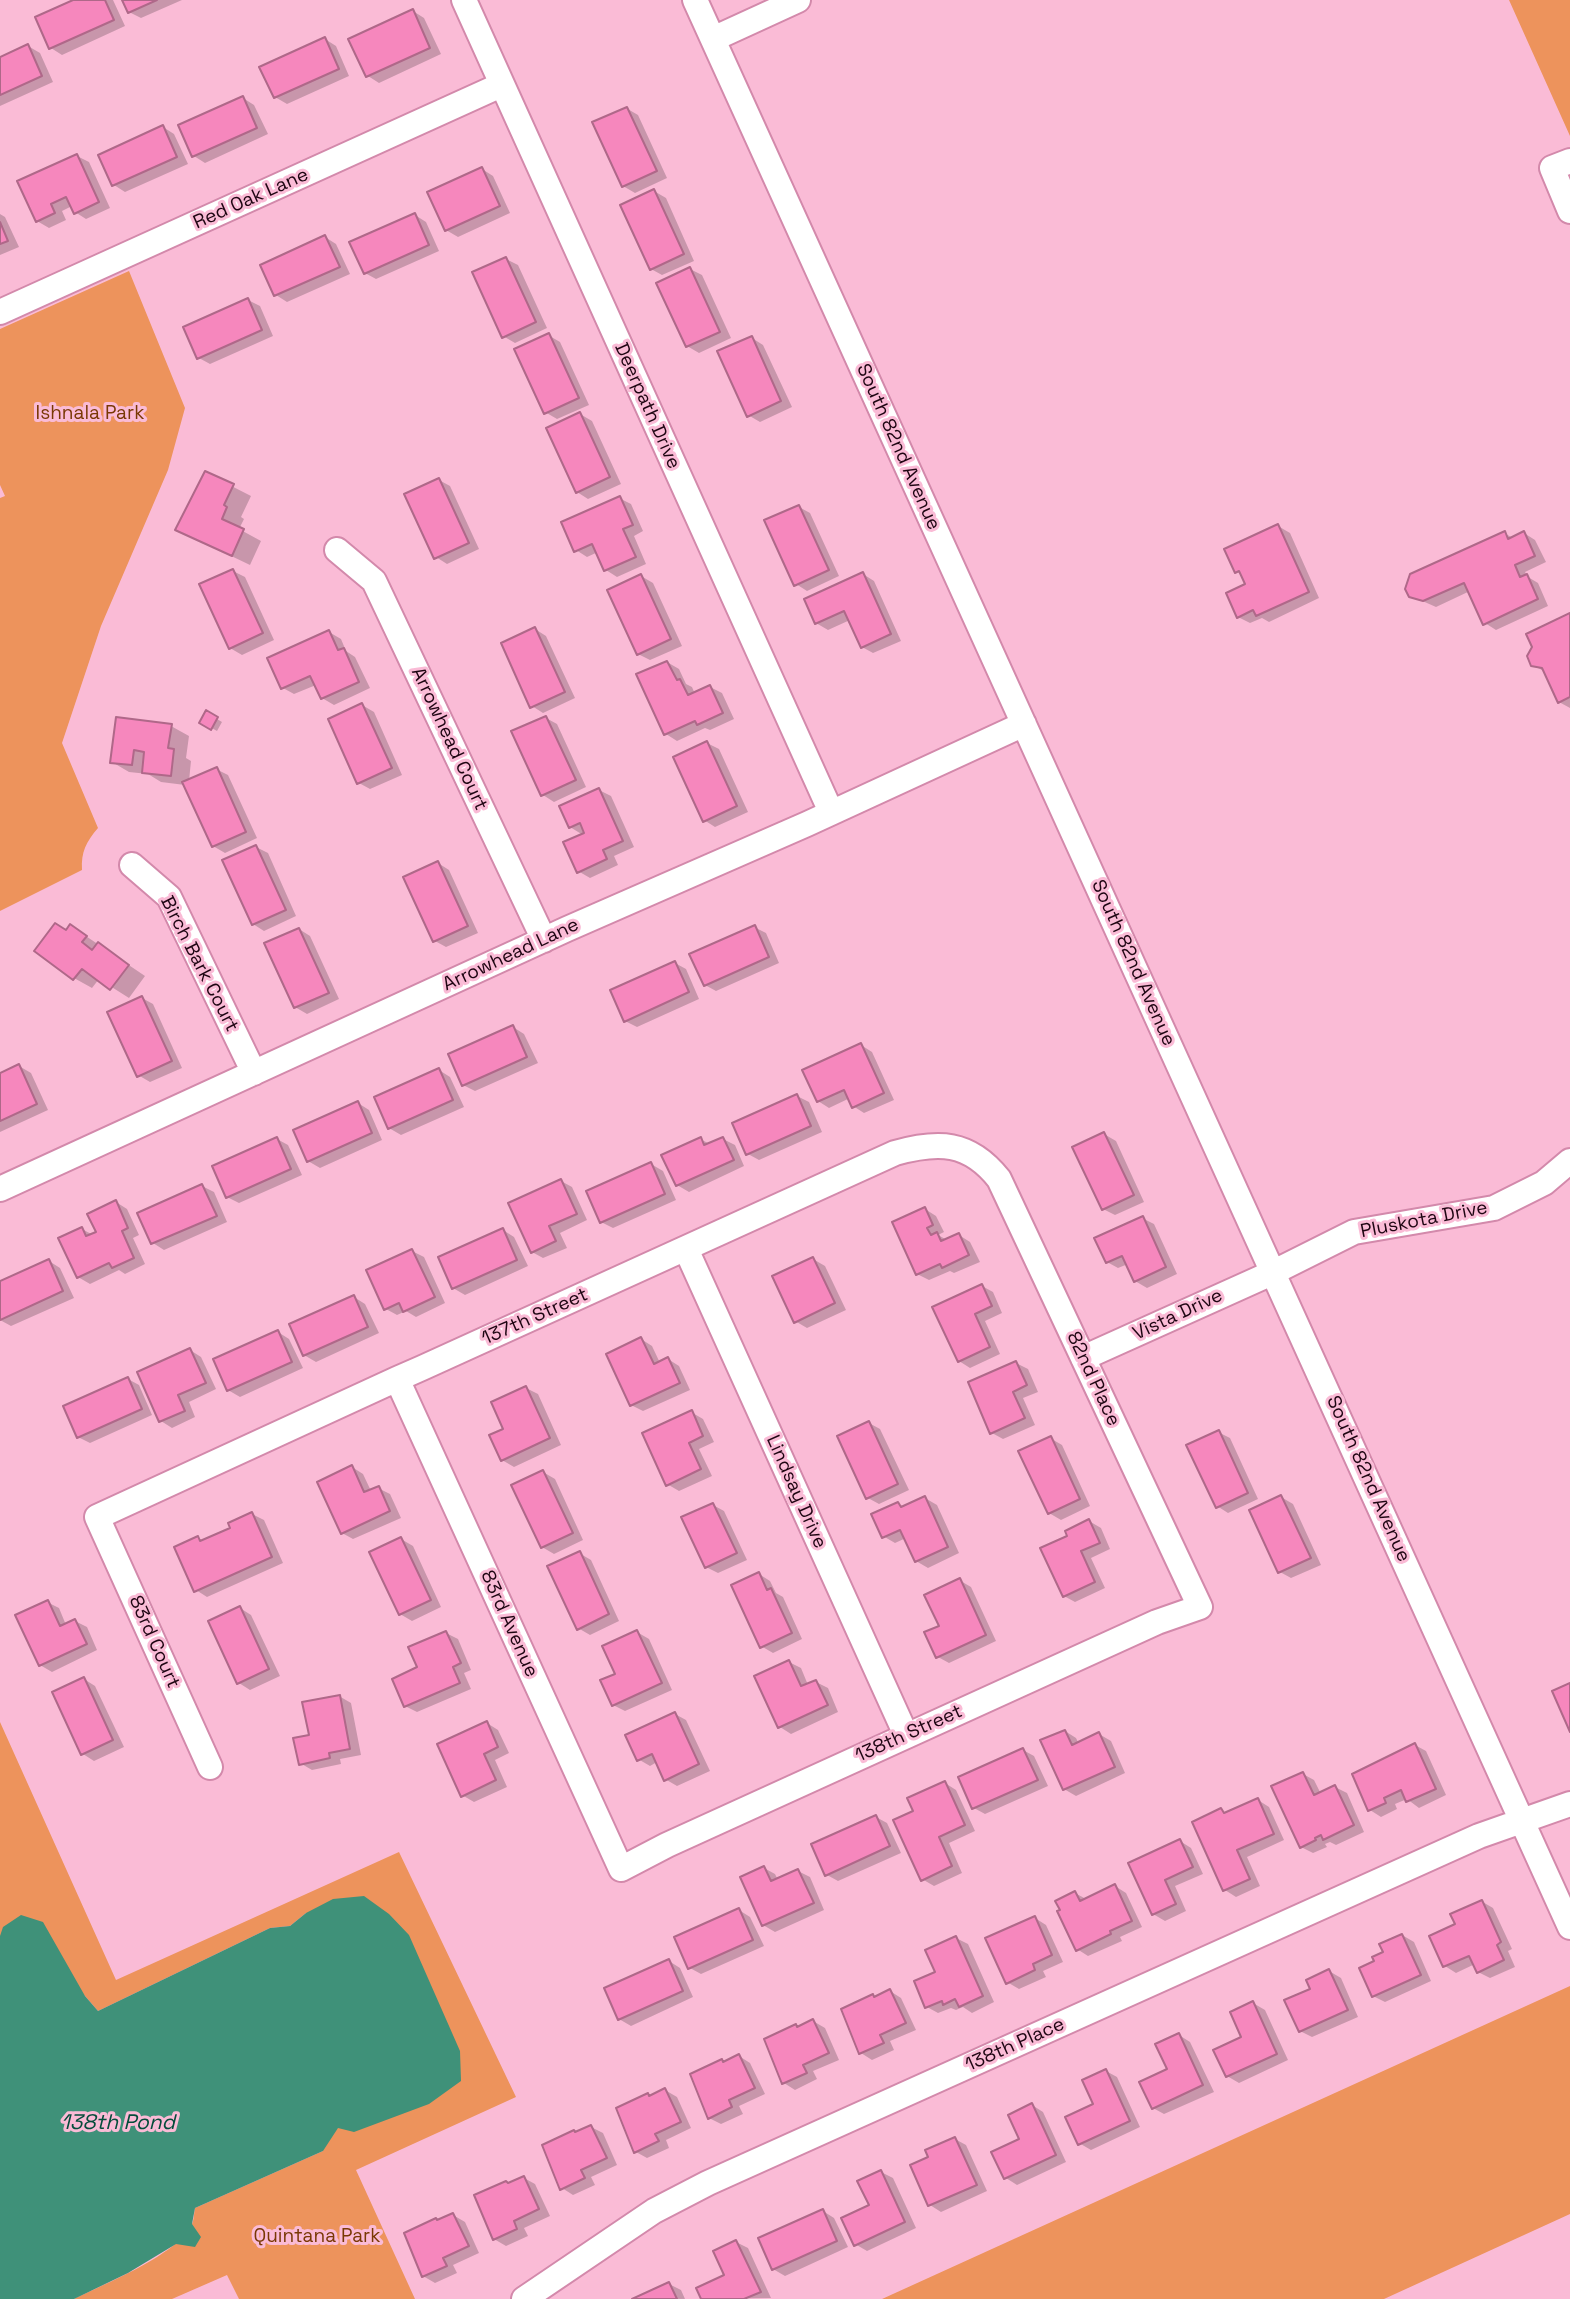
<!DOCTYPE html>
<html>
<head>
<meta charset="utf-8">
<style>
	body { margin:0 }
	canvas { display:block; background:#fabbd6 }
</style>
</head>
<body>
<canvas width="1570" height="2299"></canvas>
<script>
const c = document.querySelector('canvas').getContext('2d');
c.lineJoin = 'round';
function fillPath(path, color) {
  c.fillStyle = color;
  c.fill(path, 'evenodd');
}
function stroke(path, color, width, dash) {
  c.strokeStyle = color;
  c.lineWidth = width;
  c.lineCap = dash ? 'butt' : 'round';
  c.setLineDash(dash || []);
  c.stroke(path);
}
function label(font, color, halo, rows, align = 'center') {
  c.font = font + ' "Space Grotesk",sans-serif';
  c.lineWidth = 6;
  c.setLineDash([]);
  c.textBaseline = 'middle';
  c.strokeStyle = halo;
  c.fillStyle = color;
  for (const [text, x, y, turn = 0] of rows) {
    c.save();
    c.translate(x, y);
    c.rotate((+turn || 0) * Math.PI / 180);
    c.textAlign = isNaN(turn) ? turn : align;
    if (halo) c.strokeText(text, 0, 0);
    c.fillText(text, 0, 0);
    c.restore();
  }
}
fillPath(new Path2D(`
	M1509,0h61v136z
	M129,271l56,137 -17,62 -67,156 -39,117 36,85c-12,14 -17,24 -16,42l-82,41v-413l5,-2 -5,-11v-156z
	M0,1722l116,258 283,-128 117,245 -160,73 59,129h-176l-12,-24 -55,24h-98c30,-15 104,-44 118,-75 2,-4 2,-11 3,-16l128,-57 -17,-238 -16,13 -20,2 -172,83 -13,-15 -85,-60z
	M1570,1986v228l-186,85h-502z`), '#ed935c');
fillPath(new Path2D(`
	M364,1896l25,18 20,21 51,116 1,30 -32,23 -75,28 -16,-4 -15,23 -128,57 -3,16 9,13 -6,10 -19,-3 -48,29 -54,26h-74v-363l3,-9 18,-12 22,7 42,74 13,15 172,-83 20,-2 16,-13 27,-14z`), '#3f9179');
fillPath(new Path2D(`
	M78,0h35l12,26 -63,29 -11,-7z
	M124,0h58l-41,18 -12,-6z
	M413,11l11,7 17,36 -62,29 -11,-7z
	M325,39l11,7 13,30 -62,28 -12,-7z
	M28,46l12,7 13,29 -53,24v-47z
	M243,98l11,7 14,29 -63,29 -11,-7z
	M626,108l12,7 29,63 -32,15 -12,-7z
	M163,127l11,7 14,30 -63,28 -11,-7z
	M77,156l12,6 21,46 -24,11 -11,-7 -3,-6 -10,5 4,9 -17,8 -12,-7z
	M482,169l11,7 17,37 -52,24 -12,-7z
	M654,191l12,7 28,63 -32,14 -11,-6z
	M0,214l5,3 14,30 -19,8z
	M415,215l11,7 13,29 -63,28 -11,-6z
	M325,237l11,7 14,30 -63,28 -11,-7z
	M506,259l12,6 29,63 -32,15 -12,-7z
	M690,269l12,6 29,63 -32,15 -12,-7z
	M248,300l12,6 13,30 -63,28 -11,-6z
	M548,335l12,7 29,63 -32,14 -12,-7z
	M752,338l11,7 29,62 -32,15 -12,-7z
	M580,414l12,7 29,63 -33,15 -11,-7z
	M206,473l45,23 -10,21 3,2 -5,10 22,12 -11,24 -73,-35z
	M439,480l11,6 29,63 -32,15 -11,-7z
	M619,498l12,6 12,27 -9,5 12,28 -29,13 -11,-7 -8,-18 -11,5 -11,-7z
	M799,507l11,6 29,63 -32,15 -11,-7z
	M1278,526l12,7 29,65 -50,24 -7,-4 -12,5 -12,-6 10,-32 -6,-10 -6,-4z
	M1504,533l9,5 11,-5 11,7 11,22 -21,10 3,5 10,6 10,23 -52,24 -11,-7 -15,-32 -34,16 -25,-11z
	M233,571l12,6 29,63 -32,15 -12,-7z
	M863,574l11,7 27,60 -28,12 -11,-6 -12,-27 -22,10 -12,-7z
	M641,576l12,7 29,63 -32,14 -12,-6z
	M1570,615v93l-11,-6 -15,-31 -12,-6 -4,-9 2,-7z
	M535,629l11,7 29,62 -32,15 -11,-7z
	M329,632l12,7 5,12 9,6 15,31 -36,17 -12,-7 -6,-13 -22,9 -11,-6z
	M667,662l12,7 7,15 6,3 3,7 15,-7 12,6 12,26 -24,11 -5,-2 -28,13 -11,-7z
	M362,705l12,7 28,63 -32,14 -11,-6z
	M207,713l15,9 -5,9 -16,-9z
	M546,718l11,6 29,63 -32,15 -11,-7z
	M171,726l18,10 -3,22 5,3 -2,20 27,-12 12,6 29,63 -32,15 -12,-7 -28,-61 -24,-3 -13,-8 -19,-2 -17,-10z
	M707,743l12,6 29,63 -33,15 -11,-7z
	M599,790l12,6 23,51 -20,9 4,9 -28,13 -12,-7 5,-36 -13,-8z
	M256,847l12,6 28,63 -32,15 -11,-7z
	M438,863l11,7 29,63 -32,14 -11,-6z
	M71,926l74,50 -16,22 -30,-19 -7,9 -18,-10 -7,-46z
	M754,927l12,6 13,30 -63,28 -11,-6z
	M299,929l11,7 29,63 -32,15 -12,-7z
	M675,963l11,6 13,30 -62,28 -12,-6z
	M142,998l11,6 29,64 -32,14 -12,-7z
	M513,1027l11,7 14,29 -63,28 -12,-6z
	M861,1045l11,7 22,48 -30,13 -11,-7 -3,-8 -21,10 -11,-7z
	M19,1066l12,7 17,37 -48,22v-57z
	M439,1070l11,7 14,30 -63,28 -12,-7z
	M797,1096l12,6 13,30 -63,28 -11,-6z
	M358,1103l11,7 13,30 -62,28 -12,-7z
	M1104,1134l12,7 28,61 -29,13 -12,-6z
	M277,1139l11,6 14,30 -63,28 -12,-6z
	M700,1139l10,5 13,-5 12,6 9,21 -55,26 -12,-7z
	M651,1164l12,7 13,29 -63,28 -12,-6z
	M561,1181l11,6 15,33 -27,13 7,15 -24,10 -11,-6z
	M202,1186l12,6 13,30 -63,28 -11,-7z
	M116,1202l11,7 12,26 -6,3 12,26 -20,10 -6,-4 -29,14 -12,-7 4,-48 11,6 5,-2z
	M925,1209l11,7 8,16 -6,3 9,5 12,-5 11,7 10,20 -26,11 -4,-2 -21,9 -12,-6z
	M1142,1218l12,6 23,50 -30,14 -12,-7 -7,-17 -10,4 -11,-6z
	M503,1230l11,7 14,29 -63,29 -12,-7z
	M412,1251l12,6 21,46 -29,14 -10,-6 -9,4 -11,-6z
	M813,1259l12,7 21,44 -39,18 -12,-7z
	M49,1261l11,7 14,30 -63,28 -11,-6v-37z
	M982,1286l11,6 9,21 -17,8 15,33 -30,14 -11,-7z
	M354,1297l11,7 14,29 -63,29 -12,-7z
	M278,1332l11,7 14,29 -63,29 -12,-7z
	M641,1339l11,7 8,17 8,-4 11,7 11,24 -47,21 -12,-6z
	M190,1350l11,7 15,32 -27,13 6,15 -23,11 -11,-7z
	M1016,1363l12,6 10,23 -15,6 12,27 -32,14 -11,-6z
	M128,1379l11,6 13,30 -62,28 -12,-6z
	M526,1388l12,6 23,51 -47,22 -12,-7 4,-30z
	M691,1412l12,7 11,23 -15,7 13,27 -33,15 -12,-7z
	M869,1423l11,6 29,61 -30,14 -11,-6z
	M1218,1432l12,6 28,61 -30,14 -11,-7z
	M1050,1438l12,7 28,61 -29,14 -12,-7z
	M352,1467l11,7 8,17 7,-3 12,6 11,24 -48,21 -11,-6z
	M543,1472l12,7 28,61 -29,14 -12,-7z
	M1281,1497l12,7 28,61 -30,13 -11,-6z
	M925,1498l12,7 22,48 -31,15 -12,-7 -10,-23 -11,5 -12,-7 15,-32 6,3z
	M713,1505l11,6 23,49 -29,13 -12,-6z
	M252,1514l12,6 19,43 -76,34 -11,-7 2,-52 6,4 28,-13z
	M1089,1521l12,7 9,21 -19,9 14,30 -30,14 -11,-6 5,-59z
	M401,1539l12,7 28,61 -29,14 -12,-7z
	M579,1553l12,7 28,61 -29,14 -12,-7z
	M759,1574l11,7 6,12 7,4 19,42 -29,14 -12,-7z
	M959,1580l12,7 25,54 -47,22 -11,-6 3,-31z
	M47,1602l12,6 7,17 9,-4 12,6 10,23 -45,22 -12,-7z
	M240,1608l11,7 29,61 -30,14 -11,-7z
	M637,1632l12,7 23,51 -47,21 -12,-6 4,-31z
	M446,1633l12,6 13,31 -7,3 7,16 -54,23 -12,-6 15,-38z
	M789,1662l12,6 7,17 8,-3 12,6 10,24 -47,22 -11,-7z
	M84,1679l11,7 29,61 -30,14 -11,-7z
	M339,1696l12,7 10,52 -21,4 1,5 -29,6 -12,-7z
	M675,1714l11,6 24,51 -33,15 -12,-7 -8,-17 -7,4 -12,-7z
	M487,1723l11,7 11,23 -14,7 12,27 -33,15 -12,-7z
	M1065,1731l11,7 3,6 20,-10 12,7 14,32 -49,23 -12,-7z
	M1415,1745l11,6 20,44 -27,13 -12,-9 -12,5 2,5 -16,8 -11,-7z
	M1023,1750l11,6 14,30 -63,28 -11,-6z
	M1303,1774l11,6 7,14 14,-7 12,6 17,39 -28,13 -6,-3 -5,2 2,3 -14,6 -12,-6z
	M945,1783l11,7 19,41 -26,12 13,30 -28,13 -12,-7 -6,-67z
	M1258,1800l11,7 15,33 -37,17 13,29 -24,11 -11,-7 -4,-80 6,4z
	M876,1817l11,6 14,30 -63,28 -11,-6z
	M1180,1841l11,7 12,26 -28,12 11,25 -21,10 -12,-7 -22,-50z
	M764,1868l11,6 3,6 20,-9 12,6 14,33 -49,22 -12,-7z
	M1115,1886l11,7 16,34 -22,10 2,4 -34,15 -11,-7 -2,-56 11,6z
	M1481,1901l12,7 19,41 -4,2 7,16 -25,11 -12,-6 -3,-8 -19,9 -11,-7 12,-41z
	M739,1910l11,7 14,29 -63,28 -11,-6z
	M1035,1918l11,7 17,37 -20,9 3,6 -27,12 -12,-7z
	M1402,1935l12,7 17,39 -46,21 -12,-6 3,-34z
	M956,1938l12,6 26,58 -22,11 -9,-6 -7,3 -5,-2 -13,5 -11,-6 10,-34z
	M669,1961l11,7 13,29 -62,29 -12,-7z
	M1329,1971l12,7 17,39 -46,20 -12,-6 13,-41z
	M890,1991l11,7 15,32 -26,11 4,9 -22,10 -11,-7 15,-55z
	M1253,2003l12,7 23,50 -49,23 -12,-7 16,-38z
	M813,2021l12,7 14,32 -26,11 4,8 -22,11 -11,-7 12,-57 3,2z
	M1179,2035l11,7 24,50 -50,22 -11,-6 16,-38z
	M739,2056l11,7 15,31 -26,12 4,8 -22,10 -12,-6 12,-57 4,2z
	M1106,2071l11,6 23,50 -49,23 -12,-7 17,-38z
	M665,2090l12,7 14,31 -25,12 3,8 -22,10 -11,-6 12,-57 3,2z
	M1032,2105l11,7 23,50 -49,23 -11,-7 16,-38z
	M591,2127l12,6 14,32 -26,12 4,8 -22,10 -11,-7 14,-55z
	M955,2139l11,6 21,46 -46,21 -11,-7z
	M881,2172l12,6 23,50 -49,23 -12,-7 16,-38z
	M524,2178l11,6 15,32 -26,12 4,8 -22,10 -12,-7 15,-55z
	M823,2211l11,7 14,29 -63,29 -12,-7z
	M453,2215l12,7 14,31 -26,12 4,8 -22,10 -12,-7 16,-55z
	M736,2242l12,6 23,50 -68,1 23,-23z
	M669,2284l12,6 4,9h-49z`), '#0003');
const building = new Path2D(`
	M73,0h32l9,20 -65,29 -14,-32z
	M122,0h35l-29,13z
	M413,9l17,39 -64,29 -18,-38z
	M325,37l14,32 -65,29 -15,-31z
	M28,44l14,32 -42,19v-38z
	M243,96l14,32 -65,29 -14,-32z
	M627,107l30,64 -35,16 -30,-65z
	M163,125l14,32 -65,29 -14,-31z
	M77,154l22,48 -25,12 -8,-17 -15,7 4,9 -19,9 -19,-41z
	M482,167l18,39 -55,25 -18,-39z
	M654,189l30,65 -34,16 -30,-65z
	M415,213l14,32 -65,29 -15,-32z
	M0,222l8,19 -8,3z
	M325,235l15,32 -66,29 -14,-31z
	M506,257l30,65 -34,16 -30,-66z
	M690,267l30,65 -34,15 -30,-64z
	M248,298l14,32 -65,29 -14,-32z
	M549,333l30,65 -35,16 -30,-65z
	M752,336l29,65 -34,16 -30,-66z
	M580,412l30,65 -34,16 -30,-65z
	M205,471l29,13 -10,21 3,2 -5,12 22,10 -12,27 -57,-26z
	M439,478l30,65 -35,16 -30,-65z
	M620,496l13,29 -10,4 13,28 -32,14 -12,-27 -18,8 -13,-30z
	M799,505l30,65 -35,16 -30,-66z
	M1278,524l31,68 -53,24 -3,-6 -16,8 -11,-25 19,-9 -6,-13 -4,2 -11,-24z
	M1505,531l3,8 16,-8 11,25 -20,9 5,12 7,-3 11,25 -55,26 -19,-42 -41,18 -14,-4 -4,-8 5,-15z
	M233,569l30,64 -34,16 -30,-65z
	M863,572l28,62 -30,14 -17,-37 -29,13 -11,-25z
	M641,574l30,65 -34,16 -30,-65z
	M1570,613v84l-12,6 -16,-35 -11,-2 -4,-10 5,-9 -6,-13z
	M535,627l30,65 -35,16 -29,-65z
	M329,630l9,20 6,-2 15,34 -38,17 -11,-23 -29,13 -14,-31z
	M667,661l10,19 3,-1 8,16 22,-10 13,28 -26,12 -2,-4 -31,14 -28,-61z
	M362,703l30,65 -35,16 -29,-65z
	M206,710l12,7 -7,13 -12,-7z
	M546,716l30,64 -35,16 -30,-65z
	M116,717l56,7 -4,24 6,1 -3,27 -29,-3 2,-21 -10,-2 -2,15 -22,-2z
	M707,741l30,65 -34,16 -30,-65z
	M217,767l29,65 -34,15 -30,-65z
	M599,788l24,53 -20,9 4,9 -30,14 -14,-31 21,-9 -4,-10 -11,5 -10,-22z
	M256,845l30,65 -34,15 -30,-65z
	M438,861l30,65 -35,16 -30,-65z
	M55,923l11,7 4,-6 17,12 -5,6 10,8 6,-8 31,23 -19,25 -28,-21 -9,11 -39,-29z
	M755,925l14,32 -65,29 -15,-32z
	M299,928l30,65 -35,15 -30,-65z
	M675,961l14,31 -65,30 -14,-32z
	M142,996l30,65 -35,16 -30,-65z
	M513,1025l14,32 -65,29 -14,-32z
	M861,1043l23,50 -32,15 -8,-18 -27,12 -15,-32z
	M19,1064l18,40 -37,17v-48z
	M439,1068l14,32 -65,29 -14,-32z
	M797,1094l14,32 -65,29 -14,-32z
	M358,1101l14,32 -65,29 -14,-32z
	M1104,1132l30,63 -32,15 -30,-63z
	M277,1137l14,32 -65,29 -14,-32z
	M701,1137l3,8 19,-8 11,23 -58,26 -15,-31z
	M651,1162l14,32 -65,29 -14,-32z
	M561,1179l16,35 -28,12 7,15 -25,12 -23,-50z
	M202,1184l15,32 -66,28 -14,-31z
	M116,1200l12,28 -6,3 12,27 -22,10 -3,-5 -32,15 -19,-40 24,-11 4,9 10,-4 -9,-18z
	M925,1207l8,18 -6,3 4,7 6,-3 4,9 18,-8 10,22 -27,13 -2,-4 -24,11 -24,-53z
	M1143,1216l23,51 -32,15 -12,-26 -16,7 -12,-25z
	M503,1228l14,32 -65,29 -14,-32z
	M412,1249l23,48 -32,15 -4,-9 -15,7 -18,-40z
	M813,1257l22,46 -41,20 -22,-47z
	M49,1259l14,32 -63,29v-39z
	M982,1284l10,22 -17,8 15,33 -32,15 -26,-55z
	M354,1295l14,32 -65,29 -14,-32z
	M278,1330l14,32 -65,29 -14,-32z
	M641,1337l13,27 14,-7 12,26 -50,23 -24,-52z
	M190,1348l16,35 -28,12 7,16 -26,11 -22,-50z
	M1016,1361l11,24 -14,7 12,26 -35,16 -22,-52z
	M128,1377l14,32 -65,29 -14,-32z
	M526,1386l24,52 -49,23 -12,-26 14,-6 -12,-27z
	M692,1410l11,26 -14,7 12,26 -35,17 -24,-53z
	M869,1421l29,63 -32,15 -29,-63z
	M1219,1430l29,63 -32,15 -30,-63z
	M1051,1436l29,63 -32,15 -30,-63z
	M352,1465l12,27 15,-6 11,25 -49,23 -24,-52z
	M543,1470l30,63 -32,15 -30,-63z
	M1281,1495l30,63 -33,15 -29,-63z
	M925,1496l23,51 -33,15 -15,-32 -18,8 -11,-24 27,-12 3,5z
	M713,1503l24,50 -32,15 -24,-51z
	M252,1512l20,45 -78,35 -20,-45 24,-11 2,5 30,-13 -2,-5z
	M1089,1519l11,24 -19,8 14,31 -32,15 -23,-49 27,-12 -2,-5z
	M401,1537l30,63 -32,15 -30,-63z
	M580,1551l29,63 -32,16 -30,-64z
	M759,1572l8,18 4,-2 21,45 -32,15 -29,-63z
	M960,1578l26,57 -50,23 -12,-26 15,-6 -15,-31z
	M48,1600l12,26 15,-7 12,25 -48,22 -24,-51z
	M240,1606l29,63 -32,15 -29,-63z
	M637,1630l25,53 -50,23 -12,-26 15,-6 -13,-28z
	M446,1631l15,32 -8,4 7,16 -56,24 -12,-28 25,-12 -9,-20z
	M789,1660l12,26 15,-6 12,25 -50,23 -24,-52z
	M84,1677l29,63 -32,15 -29,-63z
	M1570,1683v49l-18,-41z
	M340,1695l10,54 -21,4 1,5 -31,7 -6,-27 16,-3 -7,-33z
	M675,1712l24,52 -35,17 -12,-27 -15,7 -12,-26z
	M487,1721l11,26 -14,7 12,26 -35,17 -24,-53z
	M1065,1730l7,15 27,-13 16,35 -52,23 -23,-50z
	M1415,1743l21,46 -30,13 -5,-12 -17,8 2,5 -18,8 -16,-37z
	M1023,1748l15,32 -66,29 -14,-32z
	M1303,1772l11,23 21,-10 19,40 -31,15 -2,-5 -6,3 1,2 -16,8 -29,-62z
	M945,1781l20,44 -26,12 13,29 -31,15 -28,-61 20,-9 -6,-13z
	M1258,1798l16,36 -37,16 13,29 -27,12 -31,-69 29,-14 3,5z
	M876,1815l14,31 -65,30 -14,-32z
	M1180,1839l13,28 -28,13 11,24 -24,11 -24,-52z
	M764,1866l7,15 27,-12 16,34 -52,23 -22,-49z
	M1115,1884l17,37 -22,10 1,3 -35,17 -19,-40 3,-1 -5,-9 20,-10 5,10z
	M1482,1900l19,42 -4,3 7,15 -27,13 -8,-17 -26,11 -14,-31 26,-12 -5,-10z
	M739,1908l14,32 -65,29 -14,-32z
	M1035,1916l17,39 -19,9 2,6 -29,14 -21,-46z
	M1402,1934l19,41 -49,22 -13,-29 15,-7 -2,-4 11,-5 -4,-8z
	M956,1936l27,60 -24,11 -4,-8 -12,6 -1,-4 -17,7 -11,-27 21,-9 -10,-22z
	M669,1959l14,32 -65,29 -14,-32z
	M1329,1969l19,41 -49,22 -15,-32 26,-11 -4,-9z
	M890,1989l16,34 -26,12 4,8 -25,11 -18,-45 32,-15 1,3z
	M1253,2001l24,53 -51,23 -13,-27 28,-13 -11,-25z
	M813,2019l16,34 -26,12 4,8 -25,11 -18,-45 32,-15 1,3z
	M1179,2033l24,52 -51,24 -13,-27 28,-13 -12,-25z
	M739,2054l16,34 -26,12 3,7 -24,12 -18,-45 32,-15 1,3z
	M1106,2069l24,52 -52,24 -13,-28 28,-13 -11,-24z
	M665,2088l16,34 -26,12 4,7 -25,12 -18,-45 32,-15 1,3z
	M1032,2103l24,52 -52,24 -13,-27 28,-13 -11,-24z
	M591,2125l16,33 -26,12 4,8 -25,12 -18,-45 32,-15 1,2z
	M955,2137l22,48 -49,21 -18,-41 18,-8 -3,-7z
	M881,2170l24,52 -51,24 -13,-28 28,-13 -12,-24z
	M524,2176l15,33 -25,12 3,8 -24,11 -19,-45 32,-14 2,2z
	M823,2209l14,32 -65,29 -14,-32z
	M453,2213l16,33 -26,12 4,8 -25,11 -18,-44 32,-15 1,2z
	M736,2240l25,52 -17,7h-43l-5,-11 28,-13 -11,-24z
	M669,2282l8,17h-45z`);
fillPath(building, '#f687bd');
stroke(building, '#af6889', 2);
const minor = new Path2D(`
	M464,0l367,812
	M695,0l875,1927
	M713,39l85,-39
	M1570,161l-18,7 18,43
	M0,312l501,-227
	M337,550l37,31 170,359
	M132,865l37,32 85,176
	M0,1189l567,-260 240,-105 217,-100
	M686,1249l220,486
	M1083,1358l191,-86 80,-40 140,-24 50,-25 26,-22
	M210,1767l-113,-250 300,-138 25,-11 473,-215c43,-12 74,-12 104,26l201,428 -43,15 -490,223 -46,24 -224,-490
	M524,2299l130,-88 54,-28 771,-347 91,-32`);
stroke(minor, '#d389ab', 28);
stroke(minor, '#fff', 24);
label('19px', '#1e0512', '#fabbd6', [
	["Red Oak Lane",251,199,-24],
	["Deerpath Drive",647,406,66],
	["South 82nd Avenue",898,447,66],
	["Arrowhead Court",449,739,65],
	["Arrowhead Lane",511,955,-25],
	["South 82nd Avenue",1133,963,66],
	["Birch Bark Court",199,964,63],
	["Pluskota Drive",1424,1220,-11],
	["Vista Drive",1178,1315,-25],
	["137th Street",535,1317,-24],
	["82nd Place",1093,1379,65],
	["South 82nd Avenue",1368,1479,66],
	["Lindsay Drive",796,1492,66],
	["83rd Avenue",509,1624,66],
	["83rd Court",154,1642,66],
	["138th Street",909,1734,-24],
	["138th Place",1015,2045,-24]
]);
label('19px', '#793804', '#fabbd6', [
	["Ishnala Park",90,414],
	["Quintana Park",317,2237]
]);
label('italic 21px', '#054d3b', '#fabbd6', [
	["138th Pond",118,2123]
]);
</script>
</body>
</html>
